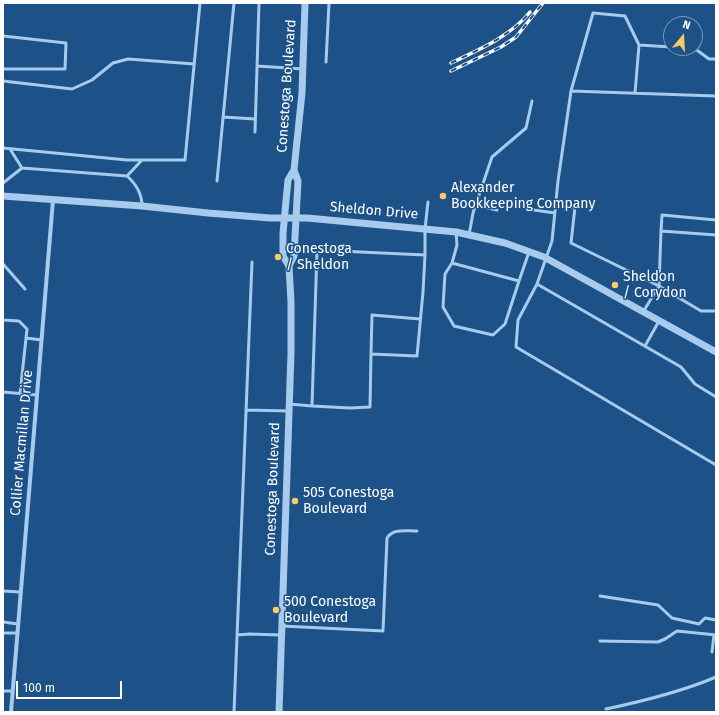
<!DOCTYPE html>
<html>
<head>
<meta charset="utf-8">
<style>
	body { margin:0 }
	#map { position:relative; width:719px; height:715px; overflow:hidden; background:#1d5289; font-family:"Fira Sans",sans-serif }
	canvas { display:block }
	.frame { position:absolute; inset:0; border:4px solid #fff; pointer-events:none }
	.north { position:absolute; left:663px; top:16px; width:40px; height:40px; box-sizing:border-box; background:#1d5289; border:1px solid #7797b8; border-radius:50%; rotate:18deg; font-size:11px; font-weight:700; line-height:16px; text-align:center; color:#fff }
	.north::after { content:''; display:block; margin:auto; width:14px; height:18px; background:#fbc966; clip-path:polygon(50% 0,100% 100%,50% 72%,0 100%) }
	.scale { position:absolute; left:16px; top:681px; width:106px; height:18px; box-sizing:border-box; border:2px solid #fff; border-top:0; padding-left:5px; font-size:12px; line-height:14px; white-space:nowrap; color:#fff; -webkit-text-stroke:3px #1d5289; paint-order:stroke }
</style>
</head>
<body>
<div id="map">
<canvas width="719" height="715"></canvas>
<div class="frame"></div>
<div class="north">N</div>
<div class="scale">100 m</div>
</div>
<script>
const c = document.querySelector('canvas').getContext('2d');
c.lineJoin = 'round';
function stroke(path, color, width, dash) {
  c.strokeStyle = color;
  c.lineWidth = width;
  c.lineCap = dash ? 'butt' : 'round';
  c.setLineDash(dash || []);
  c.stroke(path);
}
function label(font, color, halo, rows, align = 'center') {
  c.font = font + ' "Fira Sans",sans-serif';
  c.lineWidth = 3;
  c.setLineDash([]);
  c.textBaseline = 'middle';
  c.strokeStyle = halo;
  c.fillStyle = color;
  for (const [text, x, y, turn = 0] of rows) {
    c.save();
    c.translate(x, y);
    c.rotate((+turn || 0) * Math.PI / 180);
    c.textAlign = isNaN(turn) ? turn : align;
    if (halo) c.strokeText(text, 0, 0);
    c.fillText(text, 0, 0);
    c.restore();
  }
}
stroke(new Path2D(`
	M3,36l63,7 -1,26h-62
	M639,45l32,2
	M694,48l15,11h7
	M326,62l3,-59
	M257,66l46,3
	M3,81l69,8 20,-9 21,-17 15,-4 66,5
	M571,91l22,-78 32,3 14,29 -4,48
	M716,96l-145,-5 -13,90 -6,60 -15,43 144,83 14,17 21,13
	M223,117l32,2
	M255,132l4,-129
	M3,148l124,12h58l15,-157
	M10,149l12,19
	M127,176l15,-16
	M217,181l17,-178
	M3,183l19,-15 105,8c9,8 15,17 15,30
	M476,205l21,5
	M556,207h19l-4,36 88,43 42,25h15
	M534,210l21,3
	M716,220l-54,-5 -1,16 55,4
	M456,233l1,12 -5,18 67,18 10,-29
	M469,235l4,-22 19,-56 34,-29 6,-27
	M452,263l-7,11 -2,33 11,19 39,9 12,-11 14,-43
	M3,264l22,25
	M537,284l-19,36 -2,27 200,118
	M643,312l16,-26 2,-55
	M3,320l16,1 8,8 -7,65
	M26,338l16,2
	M645,346l14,-25
	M371,354l1,-39 48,4
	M3,392l34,3
	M289,404l23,2 5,-156 108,5v-26l3,-27
	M312,406l38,2 20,-1 1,-53 46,2 6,-64 2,-37
	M247,410l42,1
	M3,591l17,1
	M600,596l58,9 14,13 27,6 6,-6 11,2
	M3,622l15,2
	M282,626l101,5 4,-93c6,-10 19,-7 30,-7
	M3,633h14
	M237,635l12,-1 32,1
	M600,641l58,1 7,-3 12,-8 39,4
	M712,652l2,-17
	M3,691h9
	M606,709c38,-8 75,-17 110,-32
	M234,712l18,-450`), '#a8caec', 3);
stroke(new Path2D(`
	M11,712l42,-512`), '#a8caec', 4);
stroke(new Path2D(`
	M3,196l139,10 66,7 62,5h37l149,14 49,11 39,14 172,95
	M289,266l5,-10 4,-75 -4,-11
	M279,712l12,-359v-51l-2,-36 -6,-10v-23l5,-53 6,-10 8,-77 3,-90`), '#a8caec', 7);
const rail = new Path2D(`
	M451,63c27,-13 60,-27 79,-51
	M451,71l50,-24 15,-10 27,-34`);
stroke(rail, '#fff', 3.5);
stroke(rail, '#1d5289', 2, [6]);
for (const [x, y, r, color] of [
	[443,196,4,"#fbc966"],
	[278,257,4,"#fbc966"],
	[615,285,4,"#fbc966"],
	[295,501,4,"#fbc966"],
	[276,610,4,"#fbc966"]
]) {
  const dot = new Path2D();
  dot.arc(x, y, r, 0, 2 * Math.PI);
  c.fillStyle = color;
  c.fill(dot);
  stroke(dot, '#1d5289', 1.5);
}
label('14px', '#fff', '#1d5289', [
	["Conestoga Boulevard",287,86,-86],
	["Sheldon Drive",374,211,5],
	["Collier Macmillan Drive",22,443,-85],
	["Conestoga Boulevard",273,489,-88]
]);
label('14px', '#fff', '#1d5289', [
	["Alexander",451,188],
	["Bookkeeping Company",451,204],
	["Conestoga",286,249],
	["/ Sheldon",286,265],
	["Sheldon",623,277],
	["/ Corydon",623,293],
	["505 Conestoga",303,493],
	["Boulevard",303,509],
	["500 Conestoga",284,602],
	["Boulevard",284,618]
], 'left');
</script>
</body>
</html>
